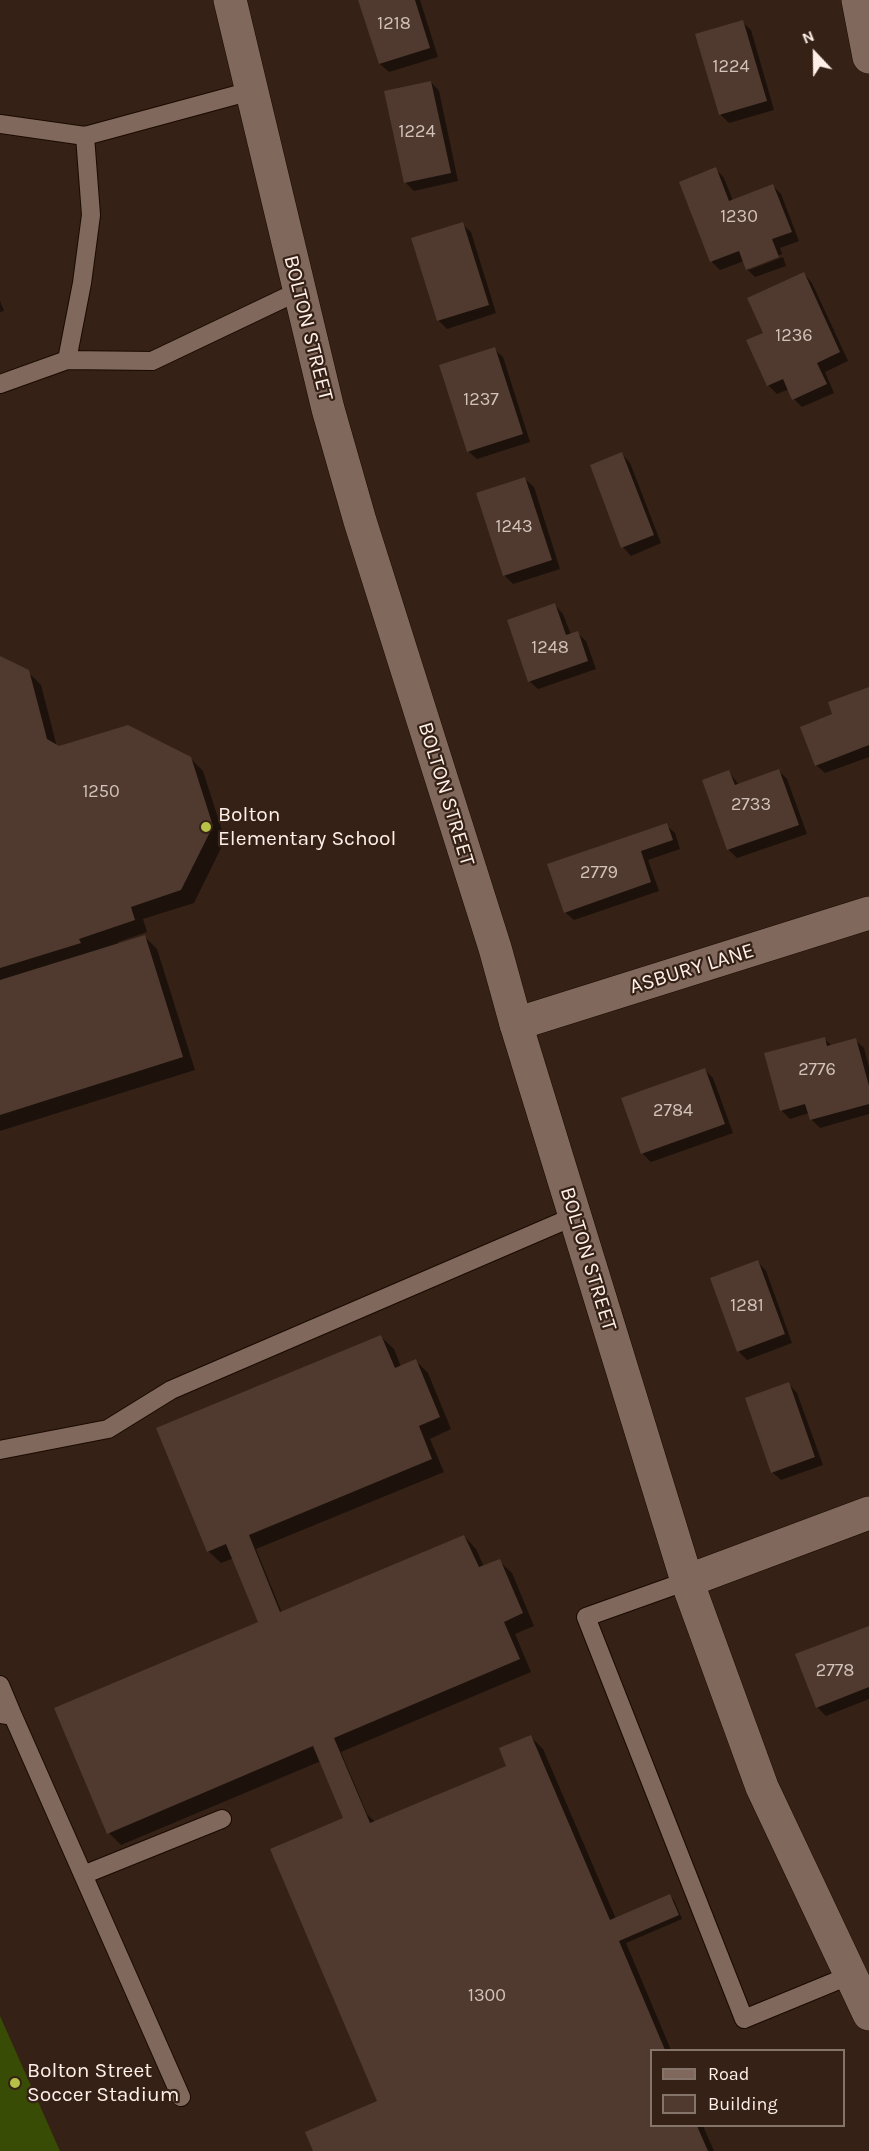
<!DOCTYPE html>
<html>
<head>
<meta charset="utf-8">
<style>
	body { margin:0 }
	#map { position:relative; width:869px; height:2151px; overflow:hidden; background:#352116; font-family:Karla,sans-serif }
	canvas { display:block }
	.legend { position:absolute; left:650px; top:2049px; width:195px; height:78px; box-sizing:border-box; background:#352116; border:2px solid #85746a; margin:0; padding:8px 10px; list-style:none; font-size:18px; color:#fef0e9 }
	.legend li { display:flex; align-items:center; gap:12px; height:30px }
	.legend b { width:30px; border:2px solid #85746a }
	.north { position:absolute; left:785px; top:24px; width:60px; height:60px; -webkit-text-stroke:4px #352116; paint-order:stroke; rotate:338deg; font-size:16px; font-weight:700; line-height:24px; text-align:center; color:#fef0e9 }
	.north::after { content:''; display:block; margin:auto; width:21px; height:27px; background:#fef0e9; clip-path:polygon(50% 0,100% 100%,50% 72%,0 100%) }
</style>
</head>
<body>
<div id="map">
<canvas width="869" height="2151"></canvas>
<ul class="legend">
<li><b style="height:8px;background:#80685c"></b>Road</li>
<li><b style="height:16px;background:#503a2f"></b>Building</li>
</ul>
<div class="north">N</div>
</div>
<script>
const c = document.querySelector('canvas').getContext('2d');
c.lineJoin = 'round';
function fillPath(path, color) {
  c.fillStyle = color;
  c.fill(path, 'evenodd');
}
function stroke(path, color, width, dash) {
  c.strokeStyle = color;
  c.lineWidth = width;
  c.lineCap = dash ? 'butt' : 'round';
  c.setLineDash(dash || []);
  c.stroke(path);
}
function label(font, color, halo, rows, align = 'center') {
  c.font = font + ' Karla,sans-serif';
  c.lineWidth = 4.5;
  c.setLineDash([]);
  c.textBaseline = 'middle';
  c.strokeStyle = halo;
  c.fillStyle = color;
  for (const [text, x, y, turn = 0] of rows) {
    c.save();
    c.translate(x, y);
    c.rotate((+turn || 0) * Math.PI / 180);
    c.textAlign = isNaN(turn) ? turn : align;
    if (halo) c.strokeText(text, 0, 0);
    c.fillText(text, 0, 0);
    c.restore();
  }
}
fillPath(new Path2D(`
	M0,2016l60,135h-60z`), '#394c06');
fillPath(new Path2D(`
	M360,0h60l18,57 -49,15 -9,-8z
	M742,22l9,8 23,80 -45,13 -9,-9z
	M431,82l8,9 19,90 -44,10 -9,-9z
	M716,169l8,9 9,23 40,-15 8,8 18,47 -19,7 2,6 -33,13v3l34,-13 3,9 -31,11 -8,-8 -3,-8 -24,9 -8,-8 -31,-79z
	M462,224l9,8 25,81 -49,16 -9,-9z
	M804,274l8,9 36,78 -23,11 9,21 -32,14 -8,-8 -5,-10 -12,5 -8,-8 -21,-45 17,-8z
	M0,301l4,10 -4,1z
	M494,349l9,8 27,85 -53,17 -9,-8z
	M622,454l8,9 31,80 -30,13 -8,-9z
	M525,479l9,8 26,82 -47,15 -9,-9z
	M555,605l8,9 8,21 6,-2 9,8 10,28 -58,20 -9,-8z
	M0,657l28,15 13,13 16,62 133,11 13,13 22,69 -31,63 -51,16 4,13 -29,10 1,3 26,-8 12,12 38,121 -195,61z
	M869,689v68l-44,16 -9,-8 18,-50z
	M779,771l8,8 20,55 -70,24 -9,-9 1,-77 10,13z
	M666,825l9,8 5,16 -32,11 11,31 -85,29 -9,-8z
	M824,1038l8,8 23,-6 9,8 5,19v47l-49,14 -9,-9 -2,-6 -19,6 -9,-9z
	M704,1069l9,9 20,55 -82,29 -9,-9z
	M758,1262l8,9 26,72 -45,17 -9,-9z
	M381,1337l13,12 7,18 15,-6 12,12 23,56 -21,10 14,33 -188,77 26,64 182,-77 12,13 8,18 15,-6 13,12 22,53 -19,8 16,38 -190,80 26,62 9,9 132,-56 23,-30 12,12 73,170 54,-23 4,4 8,19 -56,24 45,107h-19v76h51l11,25h-399l64,-49 -34,-283 -24,-58 -200,84 -12,-12 152,-211 -27,-64 -13,5 -13,-12z
	M789,1384l8,9 26,72 -42,15 -9,-8z
	M869,1627v72l-43,17 -9,-9z`), '#0007');
fillPath(new Path2D(`
	M358,0h57l15,48 -51,16z
	M743,20l24,81 -48,14 -24,-81z
	M431,81l20,92 -47,10 -20,-92z
	M716,167l13,34 44,-17 19,48 -20,7 7,18 -33,13 -7,-19 -29,11 -31,-80z
	M463,222l26,83 -52,16 -26,-83z
	M804,272l36,80 -23,11 10,21 -35,16 -9,-21 -16,7 -21,-46 17,-7 -16,-35z
	M495,347l28,87 -56,18 -28,-87z
	M622,452l32,83 -33,13 -31,-83z
	M525,477l27,83 -49,16 -27,-83z
	M555,603l11,32 12,-4 10,30 -60,21 -21,-62z
	M0,656l29,14 18,69 12,7 69,-21 63,32 22,69 -32,64 -50,17 4,13 -56,19 2,4 -81,25z
	M869,687v58l-54,21 -15,-39 32,-13 -4,-12z
	M779,769l20,56 -72,25 -25,-70 27,-10 6,15z
	M667,823l6,17 -32,11 10,31 -87,31 -17,-49z
	M145,935l38,122 -183,58v-135z
	M825,1037l2,9 29,-8 13,48v18l-59,16 -5,-16 -25,7 -16,-58z
	M705,1068l20,56 -84,30 -20,-56z
	M758,1260l27,74 -48,18 -27,-74z
	M381,1335l14,33 21,-9 24,58 -21,9 13,33 -183,76 31,77 184,-77 15,32 21,-8 23,54 -19,9 16,37 -186,79 36,85 136,-57 -7,-18 32,-13 79,185 60,-26 9,21 -60,26 46,109h-13v76h45l11,25h-395l-8,-19 72,-31 -107,-252 73,-31 -30,-72 -206,88 -53,-126 204,-86 -32,-78 -19,8 -51,-124z
	M789,1382l26,75 -44,16 -26,-75z
	M869,1626v61l-53,21 -21,-54z`), '#503a2f');
const lane = new Path2D(`
	M0,124l85,12
	M67,360l15,-77 9,-68 -6,-79 166,-45
	M0,384l67,-24 85,1 147,-70
	M0,1450l108,-21 63,-39 404,-174
	M687,1581l-101,36 158,402 107,-44
	M0,1685l13,31
	M0,1714l13,2 168,381
	M83,1875l139,-56`);
const street = new Path2D(`
	M858,0l11,57
	M516,1024l353,-111`);
const secondary = new Path2D(`
	M230,0l98,409 32,112 135,427 21,76 171,557 75,206 107,227
	M687,1581l182,-68`);
stroke(lane, '#1b0a02', 20);
stroke(street, '#1b0a02', 34);
stroke(secondary, '#1b0a02', 34);
stroke(lane, '#80685c', 18);
stroke(street, '#80685c', 33);
stroke(secondary, '#80685c', 33);
for (const [x, y, r, color] of [
	[206,827,6,"#b7c147"],
	[15,2083,6,"#b7c147"]
]) {
  const dot = new Path2D();
  dot.arc(x, y, r, 0, 2 * Math.PI);
  c.fillStyle = color;
  c.fill(dot);
  stroke(dot, '#352116', 2);
}
label('18px', '#d2c2ba', null, [
	["1218",394,24],
	["1224",731,67],
	["1224",417,132],
	["1230",739,217],
	["1236",794,336],
	["1237",481,400],
	["1243",514,527],
	["1248",550,648],
	["1250",101,792],
	["2733",751,805],
	["2779",599,873],
	["2776",817,1070],
	["2784",673,1111],
	["1281",747,1306],
	["2778",835,1671],
	["1300",487,1996]
]);
label('21px', '#fef0e9', '#352116', [
	["BOLTON STREET",308,328,76],
	["BOLTON STREET",446,794,73],
	["ASBURY LANE",692,969,-17],
	["BOLTON STREET",588,1259,73]
]);
label('21px', '#fef0e9', '#352116', [
	["Bolton",218,815],
	["Elementary School",218,839],
	["Bolton Street",27,2071],
	["Soccer Stadium",27,2095]
], 'left');
</script>
</body>
</html>
